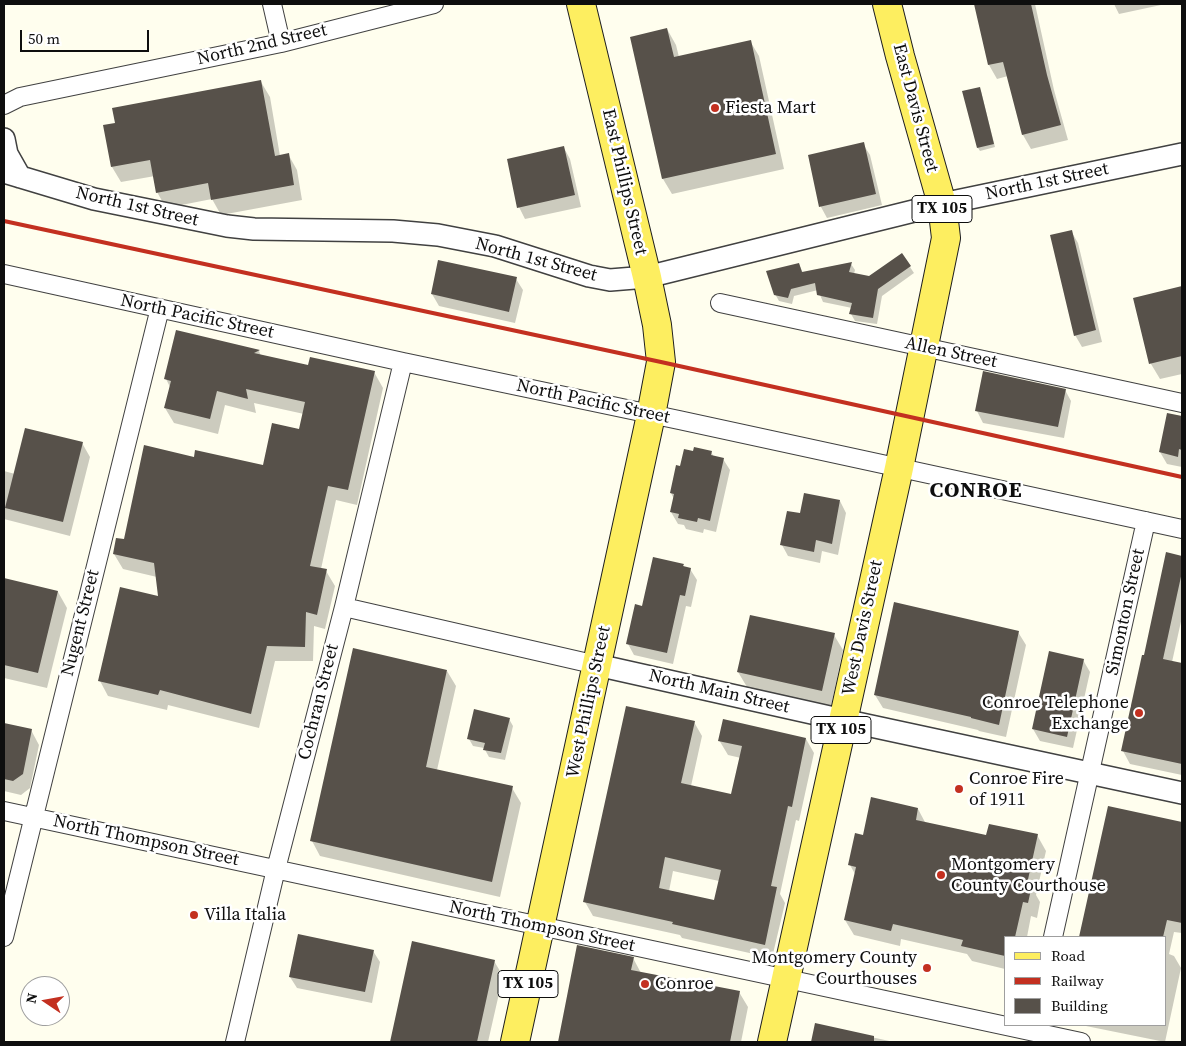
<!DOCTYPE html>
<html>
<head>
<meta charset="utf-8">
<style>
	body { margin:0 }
	#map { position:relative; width:1186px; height:1046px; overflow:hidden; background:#fffeee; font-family:"Source Serif 4",serif }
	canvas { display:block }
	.frame { position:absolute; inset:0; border:5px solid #0e0e0e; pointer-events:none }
	.legend { position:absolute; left:1004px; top:936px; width:162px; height:90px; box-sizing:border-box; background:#fff; border:1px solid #9f9f9f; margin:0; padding:6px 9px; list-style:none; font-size:15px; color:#0e0e0e }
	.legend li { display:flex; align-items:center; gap:10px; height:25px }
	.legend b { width:25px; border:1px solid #9f9f9f }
	.north { position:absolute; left:20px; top:976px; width:50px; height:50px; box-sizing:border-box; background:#fff; border:1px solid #9f9f9f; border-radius:50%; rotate:282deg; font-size:14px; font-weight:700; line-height:20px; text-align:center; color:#0e0e0e }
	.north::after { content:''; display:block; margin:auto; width:18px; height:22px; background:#c33020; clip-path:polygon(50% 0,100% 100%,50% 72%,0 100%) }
	.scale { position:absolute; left:20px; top:30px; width:129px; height:22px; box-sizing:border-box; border:2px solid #0e0e0e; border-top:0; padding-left:6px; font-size:15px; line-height:18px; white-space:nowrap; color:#0e0e0e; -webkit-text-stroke:4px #fff; paint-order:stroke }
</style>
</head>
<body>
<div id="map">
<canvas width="1186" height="1046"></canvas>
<div class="frame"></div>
<ul class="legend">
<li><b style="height:6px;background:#fdee60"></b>Road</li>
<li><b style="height:6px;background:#c33020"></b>Railway</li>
<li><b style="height:14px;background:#57514a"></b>Building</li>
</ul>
<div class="north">N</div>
<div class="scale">50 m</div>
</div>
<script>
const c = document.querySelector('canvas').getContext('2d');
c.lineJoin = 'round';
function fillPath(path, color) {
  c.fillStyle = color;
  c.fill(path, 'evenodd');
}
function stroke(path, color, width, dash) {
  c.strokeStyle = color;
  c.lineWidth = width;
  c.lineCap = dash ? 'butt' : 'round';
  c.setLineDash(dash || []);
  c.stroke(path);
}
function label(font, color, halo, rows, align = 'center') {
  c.font = font + ' "Source Serif 4",serif';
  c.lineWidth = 5;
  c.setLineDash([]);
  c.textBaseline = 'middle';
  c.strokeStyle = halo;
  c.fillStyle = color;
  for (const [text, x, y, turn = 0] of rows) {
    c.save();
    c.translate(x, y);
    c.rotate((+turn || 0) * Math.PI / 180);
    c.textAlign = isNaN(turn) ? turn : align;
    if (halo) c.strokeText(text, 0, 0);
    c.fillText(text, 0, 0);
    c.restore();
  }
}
fillPath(new Path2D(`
	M975,4h60l19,86 14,50 -37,9 -8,-14 -15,-59 -11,3 -8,-14z
	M1114,4h47v1l-42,9z
	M667,29l9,16 3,12 71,-16 9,15 25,113 -112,25 -9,-15 -31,-141z
	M261,82l9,15 10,59 8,-2 9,16 5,30 -81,15 -9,-16 -46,9 -9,-16 -2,-16 -34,6 -9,-15 4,-43z
	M979,88l2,3 14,56 -15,4 -2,-3 -14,-56z
	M863,144l7,11 12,50 -55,13 -6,-11 -12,-51z
	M564,148l6,11 11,48 -56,12 -6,-12z
	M1071,231l7,12 24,99 -20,5 -7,-12z
	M439,262l77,17 7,11 -8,33 -76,-17 -7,-12z
	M799,264l4,9 48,-9 4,6 -1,4 15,3 41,-10 4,6 -32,23 -5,28 -22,-3 -4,-7 1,-6 -29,-6 -5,-12 -24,6 -2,8 -13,-3 -4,-7z
	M1182,287v87l-22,5 -9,-15 -16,-65z
	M177,332l82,19 2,5 48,11 65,5 9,16 -26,117 -21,-5 -15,69 5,2 9,15 -10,43 -11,-3 -1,35h-38l-16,67 -91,-23 -1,5 -59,-14 -8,-15 60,-83 -3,-21 -34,-8 -9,-15 81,-96 69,8 36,-35 4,-17 -50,-11 2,10 -31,-8 -7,29 -44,-11 -9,-15 5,-21 -4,-8z
	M1065,390l6,11 -7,37 -81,-15 -6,-12z
	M1168,414l14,3v50l-15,-3 -7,-12z
	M82,443l8,14 -20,79 -66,-17v-48l11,3z
	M694,452h17l3,5 9,2 7,11 -14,62 -12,-3 -1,4 -17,-4 -2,-4 -6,-1 -7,-12 3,-13 -3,-6 10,-25z
	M840,501l6,12 -8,42 -16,-4 -2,12 -32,-7 -6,-11z
	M1167,553l15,4v60l-10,45 10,3v110l-52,-11 -7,-13 22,-95z
	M683,565l2,3 5,1 7,11 -6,27 -5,-1 -13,58 -39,-9 -6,-11 15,-37z
	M4,579l54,13 9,16 -20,80 -43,-10z
	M1018,632l8,13 -20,92 -27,-6 -1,-1 -95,-22 -8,-13z
	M834,635l9,15 -12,56 -84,-19 -9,-15z
	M1083,660l7,12 -17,76 -33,-7 -7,-12z
	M447,671l9,15 -19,84 75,18 9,15 -21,94 -180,-41 -8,-15z
	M509,719l4,7 -8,34 -16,-3 -5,-9 -11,-2 -4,-7z
	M694,722l8,14 -11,50 41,9 9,-37 -13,-3 -9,-15 87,-1 8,14 -15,68 -3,-1 -16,74 5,9 -13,55 -90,-20 -2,-3 -87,-19 -8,-14zM673,871l46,10 -4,20 -46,-10z
	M4,725l27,5 8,15 -9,43 -9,7 -17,-4z
	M1109,807l73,16v110l-8,-1 -5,22 5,2 7,12 -16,74 -84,-17h84v-88h-85z
	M918,809l8,15 61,13 50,-2 9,16 -10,44 4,7 -3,16 -6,-2 -4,21h-22v32l-33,-8 -5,-7 -66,-15 -1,7 -46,-11 -9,-15 10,-46 -5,-9 14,-28z
	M413,943l81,18 9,15 -15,66h-97z
	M578,946l55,12 8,15 98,19 9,15 -7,35h-182z
	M373,951l7,11 -8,41 -75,-15 -7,-11z
	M816,1025l78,17h-82z`), '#0003');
fillPath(new Path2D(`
	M974,4h57l16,71 14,50 -39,10 -19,-73 -15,3z
	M667,28l7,29 77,-17 25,114 -114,25 -32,-142z
	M261,80l14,76 14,-3 5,32 -83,15 -3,-17 -52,10 -6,-33 -39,7 -8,-42 12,-2 -3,-15z
	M980,87l14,57 -17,4 -15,-57z
	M864,142l12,52 -57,13 -11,-52z
	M564,146l11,49 -58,13 -10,-49z
	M1072,230l24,100 -22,6 -24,-101z
	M902,253l9,13 -33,23 -5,29 -24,-4 3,-11 -35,-8 -2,-12 -24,6 -3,9 -14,-3 -8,-24 33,-8 3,9 50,-10 -3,10 20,4z
	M438,260l79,17 -8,35 -78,-18z
	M1182,286v70l-33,8 -16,-66z
	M176,330l84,20 -6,3 54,12 2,-8 65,14 -27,119 -20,-4 -18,80 17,3 -10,46 -11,-3 -1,35 -38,-1 -16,68 -91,-24 -2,5 -60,-14 22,-94 38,9 -4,-33 -41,-9 3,-16 8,1 20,-94 50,12 1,-7 68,15 9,-42 27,6 6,-27 -59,-13 2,10 -31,-8 -7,28 -46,-11 7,-27 -7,-2z
	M983,371l83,18 -8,38 -83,-16z
	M1167,413l15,3v34l-3,-1 -1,8 -19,-5z
	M25,428l58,14 -20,80 -58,-14z
	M694,447l18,4 -1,4 13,3 -14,63 -12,-3 -1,4 -19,-4 1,-4 -9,-2 4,-18 -4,-1 6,-28 4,1 4,-17 9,2z
	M804,493l36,7 -8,44 -16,-4 -2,12 -34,-7 7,-34 13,2z
	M1166,552l16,4v16l-19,87 19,4v101l-61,-13 21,-96h2z
	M653,557l31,7 -1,2 8,2 -6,28 -5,-1 -13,58 -41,-9 9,-40 7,2z
	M4,578l54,13 -20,82 -34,-8z
	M894,602l125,29 -20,94 -28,-7v-1l-97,-22z
	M750,615l85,18 -13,58 -85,-19z
	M353,648l94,22 -21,97 87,19 -21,96 -182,-41z
	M1049,651l35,8 -17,78 -35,-8z
	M626,706l69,15 -14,62 50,11 11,-48 -24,-5 5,-22 83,19 -14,69 -4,-1 -17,80 6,1 -12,58 -93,-21 1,-2 -90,-20zM665,857l56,13 -7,30 -55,-12z
	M474,709l36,9 -9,35 -18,-3 2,-7 -18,-4z
	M4,723l28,6 -9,45 -10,7 -9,-2z
	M871,797l47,11 -2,12 70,15 3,-11 49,10 -11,50 5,1 -4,18 -5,-1 -8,35h-10v19l-44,-10 2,-6 -70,-16 -2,7 -47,-11 12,-53 -8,-2 7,-32 8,2z
	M1108,806l74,16v101l-15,-3 -4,17h-84z
	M298,934l76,16 -9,42 -76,-15z
	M412,941l83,19 -18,82h-87z
	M577,945l57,12 -3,13 109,21 -10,51h-172z
	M815,1023l59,13v6h-63z`), '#57514a');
const minor = new Path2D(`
	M272,4l9,39
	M4,105l16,-8 261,-54 153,-39
	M4,274l399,88 276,58 503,109
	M720,303l462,100
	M344,607l253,58
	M4,811l1077,231
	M4,937l156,-629
	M1053,937l93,-416
	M235,1042l41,-173 68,-262 59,-245`);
const tertiary = new Path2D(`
	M4,139l3,15 13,23
	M4,172l90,27 133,27 27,3 139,2 45,4 57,11 94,30 21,4 37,-3 295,-73 240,-50
	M597,665l246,55 339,73`);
const primary = new Path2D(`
	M515,1042l136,-627 10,-53 -4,-37 -10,-48 -66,-273
	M772,1042l127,-574 47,-230 -4,-34 -42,-148 -13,-52`);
stroke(minor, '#414141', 20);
stroke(tertiary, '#414141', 24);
stroke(primary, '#1f1f1f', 30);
stroke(minor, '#fff', 18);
stroke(tertiary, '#fff', 21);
stroke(primary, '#fdee60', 28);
stroke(new Path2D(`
	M4,221l657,141 521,115`), '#c33020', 4);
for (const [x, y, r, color] of [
	[715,108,5,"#c33020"],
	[1139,713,5,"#c33020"],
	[959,789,5,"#c33020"],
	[941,875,5,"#c33020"],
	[194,915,5,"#c33020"],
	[927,968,5,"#c33020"],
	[645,984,5,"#c33020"]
]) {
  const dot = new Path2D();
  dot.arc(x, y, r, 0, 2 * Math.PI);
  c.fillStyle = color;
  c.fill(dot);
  stroke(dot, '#fff', 2);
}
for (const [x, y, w] of [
	[942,209,60],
	[841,730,60],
	[528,984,60]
]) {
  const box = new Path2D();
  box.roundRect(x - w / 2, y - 13.5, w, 27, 4);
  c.fillStyle = '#fff';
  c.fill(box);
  stroke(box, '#0e0e0e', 1);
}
label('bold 16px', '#0e0e0e', null, [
	["TX 105",942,209],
	["TX 105",841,730],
	["TX 105",528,984]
]);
label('18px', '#0e0e0e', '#fff', [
	["North 2nd Street",262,45,-13],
	["East Davis Street",915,108,75],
	["East Phillips Street",624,182,77],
	["North 1st Street",1047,182,-12],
	["North 1st Street",137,207,13],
	["North 1st Street",536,260,15],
	["North Pacific Street",197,317,12],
	["Allen Street",951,353,12],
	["North Pacific Street",593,402,12],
	["Simonton Street",1126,612,-78],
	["Nugent Street",81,623,-76],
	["West Davis Street",863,628,-78],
	["North Main Street",719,692,13],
	["Cochran Street",319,702,-76],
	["West Phillips Street",589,702,-78],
	["North Thompson Street",146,841,12],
	["North Thompson Street",542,927,12]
]);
label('18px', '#0e0e0e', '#fff', [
	["Fiesta Mart",725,108],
	["Conroe Telephone",1129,703,"right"],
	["Exchange",1129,724,"right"],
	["Conroe Fire",969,779],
	["of 1911",969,800],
	["Montgomery",951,865],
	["County Courthouse",951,886],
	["Villa Italia",204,915],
	["Montgomery County",917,958,"right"],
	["Courthouses",917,979,"right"],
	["Conroe",655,984]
], 'left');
c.letterSpacing = '1px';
label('bold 22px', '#0e0e0e', '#fff', [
	["CONROE",976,491]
]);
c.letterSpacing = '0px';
</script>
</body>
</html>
